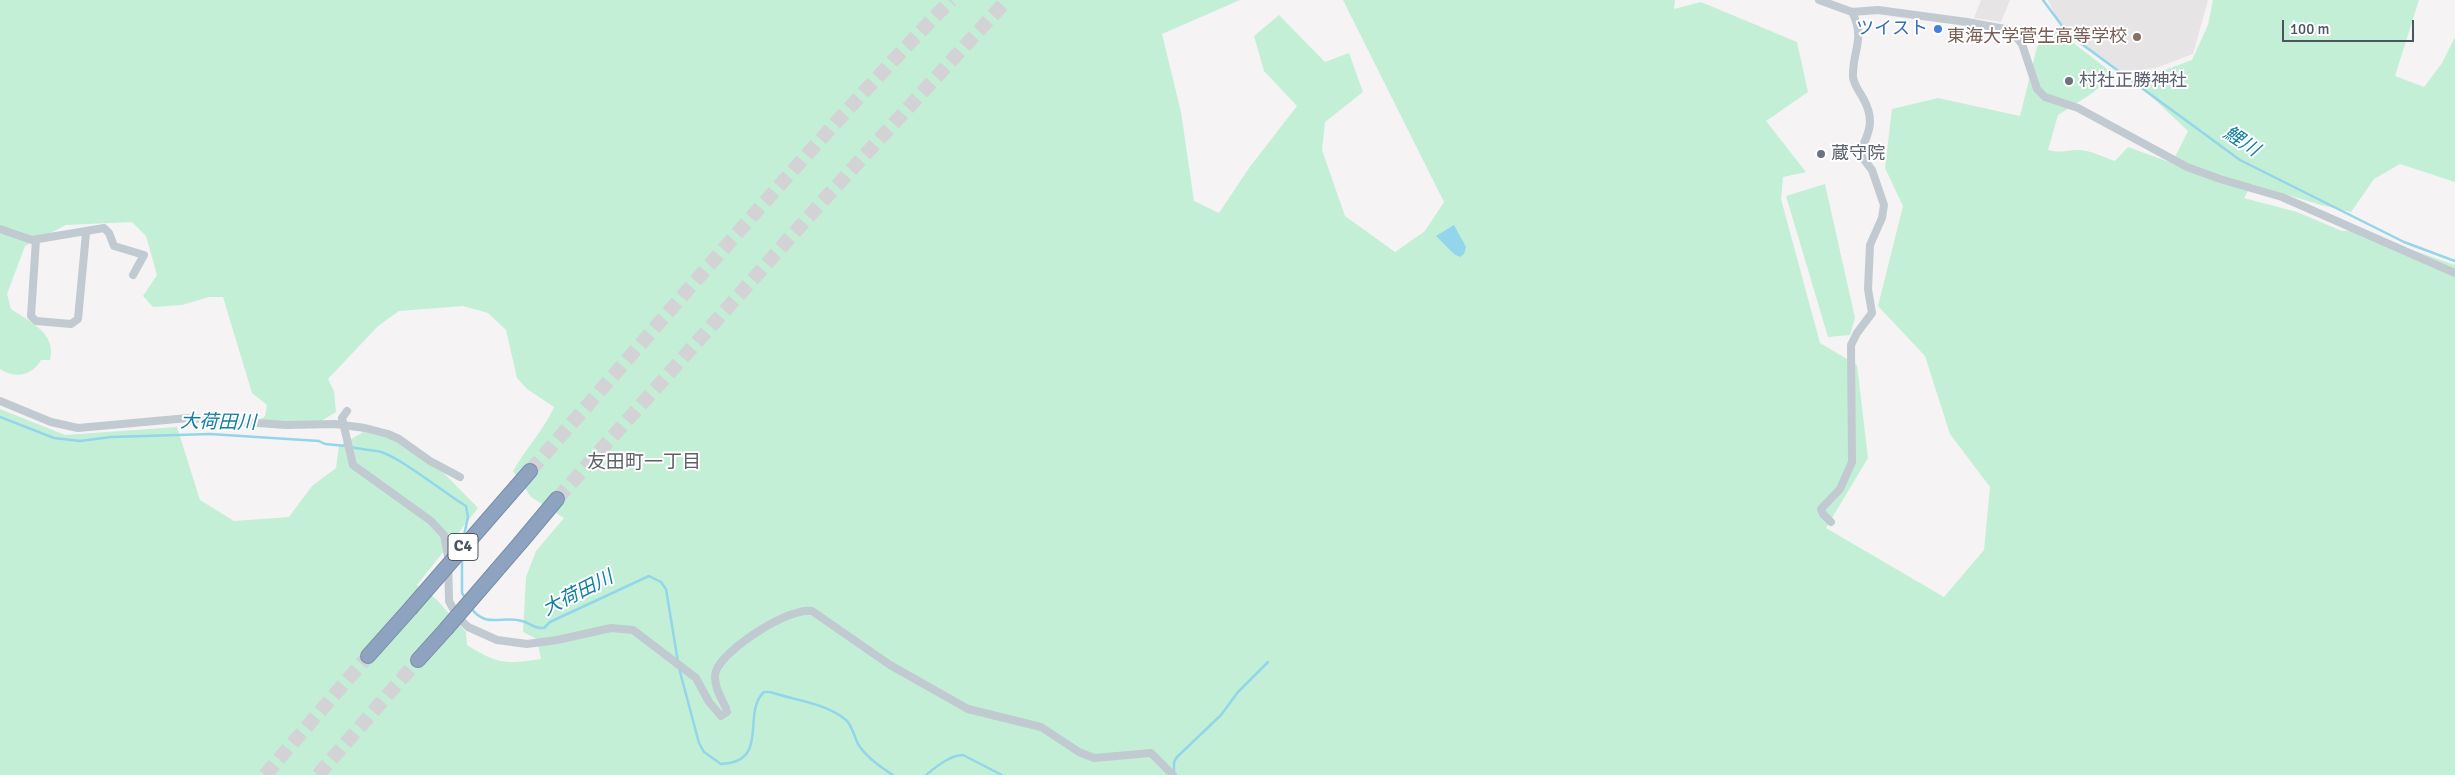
<!DOCTYPE html>
<html>
<head>
<meta charset="utf-8">
<style>
	body { margin:0 }
	#map { position:relative; width:2455px; height:775px; overflow:hidden; background:#f5f3f3; font-family:Signika,sans-serif }
	canvas { display:block }
	.scale { position:absolute; left:2282px; top:20px; width:132px; height:22px; box-sizing:border-box; border:2px solid #4b5560; border-top:0; padding-left:6px; font-size:15px; line-height:18px; white-space:nowrap; color:#4b5560; -webkit-text-stroke:4px #fff; paint-order:stroke }
</style>
</head>
<body>
<div id="map">
<canvas width="2455" height="775"></canvas>
<div class="scale">100 m</div>
</div>
<script>
const c = document.querySelector('canvas').getContext('2d');
c.lineJoin = 'round';
function fillPath(path, color) {
  c.fillStyle = color;
  c.fill(path, 'evenodd');
}
function stroke(path, color, width, dash) {
  c.strokeStyle = color;
  c.lineWidth = width;
  c.lineCap = dash ? 'butt' : 'round';
  c.setLineDash(dash || []);
  c.stroke(path);
}
function label(font, color, halo, rows, align = 'center') {
  c.font = font + ' Signika,"Noto Sans JP",sans-serif';
  c.lineWidth = 4;
  c.setLineDash([]);
  c.textBaseline = 'middle';
  c.strokeStyle = halo;
  c.fillStyle = color;
  for (const [text, x, y, turn = 0] of rows) {
    c.save();
    c.translate(x, y);
    c.rotate((+turn || 0) * Math.PI / 180);
    c.textAlign = isNaN(turn) ? turn : align;
    if (halo) c.strokeText(text, 0, 0);
    c.fillText(text, 0, 0);
    c.restore();
  }
}
fillPath(new Path2D(`
	M1981,0h29l-9,22 -27,-4z
	M2048,0h160l-15,54 -37,14 -32,5 -37,-26 -23,-20 -7,-8z`), '#e6e4e5');
fillPath(new Path2D(`
	M0,0h1240l-78,34 19,78 13,89 25,12 30,-45 48,-62 -33,-35 -10,-35 25,-21 46,47 24,-9 14,39 -38,30 -3,28 23,66 50,36 30,-21 19,-29 -101,-202h332l-1,9 27,-7 96,40 11,50 -42,29 40,51 -23,5 -2,22 39,144 37,22 11,93 -42,70 118,69 40,-47 6,-63 -40,-53 -25,-78 -47,-50 25,-100 -18,-38 7,-59 46,-11 82,18 17,-69 17,-19 61,47 -24,19 -33,21 -10,35c14,3 15,1 28,0 13,-1 27,7 39,11l13,-14 44,16 16,-32 -53,-50 57,-21 16,-35 5,-25h206l-24,76 29,11 18,-24 13,-26v145l-55,-18 -26,15 -23,33 -30,-7 -69,-21 -8,14 53,14 45,19 13,-1 100,35v510h-2455v-366l65,26 112,-8 23,73 34,21 55,-4 23,-31 24,-18 3,-22 26,-15 25,7 46,27 42,43 -61,77 19,14 30,33 1,13c32,20 39,19 74,14l-4,-20 -14,-7 3,-55 10,-26 28,-33 -33,-21 -18,-26c12,-22 31,-41 41,-64l-27,-18 -10,-11 -11,-48 -18,-17 -25,-7 -64,5 -21,15 -50,53 6,12 2,21 -25,15h-59l13,-11 2,-11 -15,-12 -29,-96h-14l-27,8 -29,2 -10,-11 14,-21 -11,-39 -14,-14 -66,3 -41,21 -18,48 4,15c19,13 46,24 39,51h-9c-9,16 -26,19 -41,9z
	M1825,184l30,134 -5,17 -22,2 -42,-141z`), '#c4efd7');
fillPath(new Path2D(`
	M1454,225l12,22 -2,7 -4,3 -6,-3 -18,-18z`), '#93d5ea');
stroke(new Path2D(`
	M2043,0l25,34 172,126 164,82 51,19
	M0,417l54,21 26,3 31,-4 99,-3 109,7 6,3 21,2
	M351,447c9,2 18,3 26,4 18,2 70,44 89,55l2,11 -5,23
	M462,558v35l4,6
	M471,608c15,21 32,7 51,13 9,2 11,8 22,7l6,-6 99,-46 12,6 5,7 12,73
	M679,668l20,75 5,9 17,12c50,-2 20,-51 43,-72h6c24,8 56,11 76,28 7,7 8,16 12,24 8,13 22,23 35,31
	M1174,771v-9l3,-5 44,-42 17,-23 30,-30
	M926,775c10,-8 24,-20 37,-20l39,20`), '#93d5ea', 2.5);
stroke(new Path2D(`
	M530,471c139,-158 274,-320 421,-471
	M557,499l263,-295 187,-204
	M265,775l103,-119
	M318,775l100,-115`), '#d3d3d6', 14, [14, 7]);
const motorway = new Path2D(`
	M517,486l13,-15
	M521,542l36,-43
	M368,656l42,-47
	M418,660l28,-31`);
stroke(motorway, '#788eab', 16);
stroke(new Path2D(`
	M1819,0l33,12 26,-2 89,12 43,8 12,14 15,45 8,8 33,11 109,59 33,12 62,18 173,76
	M0,229l32,11 72,-12 5,5 5,13 30,9 -11,20
	M36,240l-5,76 5,5 35,3 7,-5 8,-86
	M0,401l51,21 27,6 110,-10 98,7 49,-1 30,4 23,6 11,5 31,22 30,16
	M347,411l-5,7 11,47 78,56 13,14 4,21 1,45 8,15 11,11 29,13 30,4 30,-4 54,-12 22,2 63,48 13,24 12,14 6,-4 -1,-4c-5,-10 -14,-25 -10,-37 8,-22 73,-64 96,-60l78,54 78,44 73,18 38,25 15,6 57,-5 22,22
	M1831,522l-8,-8 -2,-5 19,-20 12,-27 -1,-117 6,-12 15,-20 -4,-24 2,-44 12,-27 2,-13 -12,-35 -13,-17c11,-20 16,-34 4,-55 -4,-7 -9,-13 -10,-21 -1,-26 13,-38 -1,-65`), '#c1c9d1', 8);
stroke(motorway, '#8da3bf', 14);
const motorwayBridge = new Path2D(`
	M410,609l107,-123
	M446,629l75,-87`);
stroke(motorwayBridge, '#788eab', 16, []);
stroke(motorwayBridge, '#8da3bf', 14);
for (const [x, y, r, color] of [
	[1938,29,5,"#3f7fe0"],
	[2137,37,5,"#8d6e63"],
	[2069,81,5,"#6b7280"],
	[1821,154,5,"#6b7280"]
]) {
  const dot = new Path2D();
  dot.arc(x, y, r, 0, 2 * Math.PI);
  c.fillStyle = color;
  c.fill(dot);
  stroke(dot, '#fff', 2);
}
for (const [x, y, w] of [
	[463,547,30]
]) {
  const box = new Path2D();
  box.roundRect(x - w / 2, y - 13.5, w, 27, 4);
  c.fillStyle = '#fff';
  c.fill(box);
  stroke(box, '#4b5560', 1);
}
label('bold 16px', '#4b5560', null, [
	["C4",463,547]
]);
label('18px', '#366cbe', '#fff', [
	["ツイスト",1928,29]
], 'right');
label('18px', '#785e54', '#fff', [
	["東海大学菅生高等学校",2127,37]
], 'right');
label('18px', '#5b616d', '#fff', [
	["村社正勝神社",2079,81],
	["蔵守院",1831,154]
], 'left');
label('italic 19px', '#127fa4', '#fff', [
	["鯉川",2241,142,33],
	["大荷田川",218,423,1],
	["大荷田川",578,594,-27]
]);
label('19px', '#5f6267', '#fff', [
	["友田町一丁目",644,463]
]);
</script>
</body>
</html>
